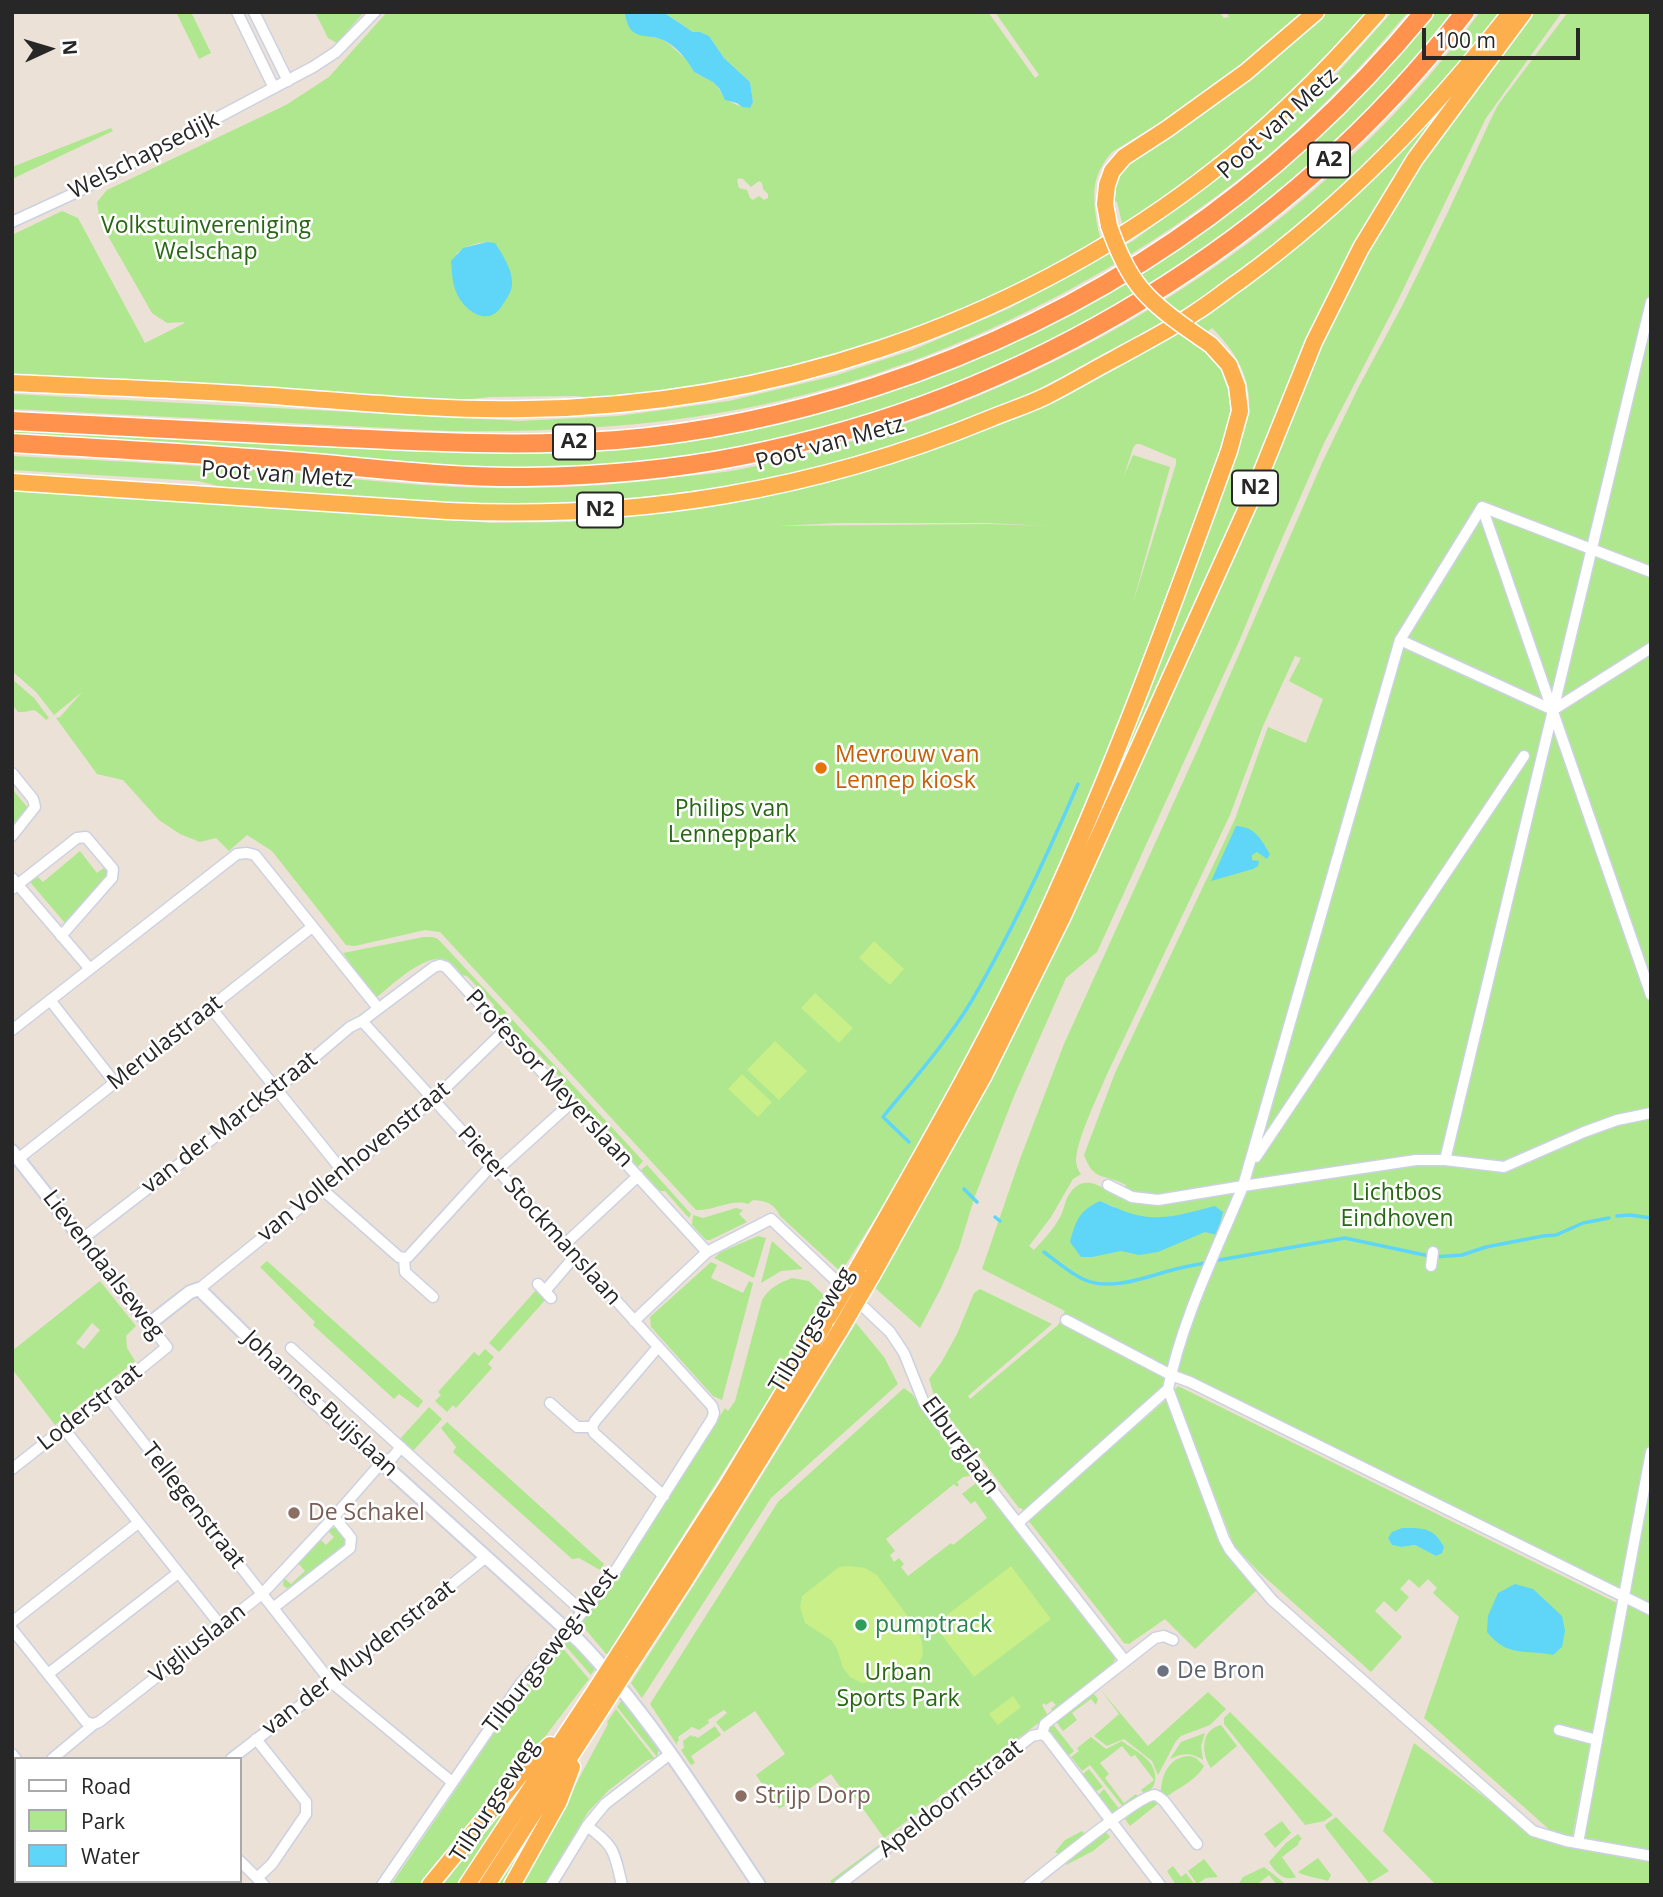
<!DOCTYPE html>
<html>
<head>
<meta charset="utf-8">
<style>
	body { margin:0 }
	#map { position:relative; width:1663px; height:1897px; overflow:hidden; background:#ebe1d6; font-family:"Open Sans",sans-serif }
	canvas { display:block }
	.frame { position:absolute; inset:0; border:14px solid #272727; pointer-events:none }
	.legend { position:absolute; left:14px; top:1757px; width:228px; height:126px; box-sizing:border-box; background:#fff; border:2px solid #a9a9a9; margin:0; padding:9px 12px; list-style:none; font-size:21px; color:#272727 }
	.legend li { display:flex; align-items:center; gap:14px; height:35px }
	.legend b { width:35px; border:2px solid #a9a9a9 }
	.north { position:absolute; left:14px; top:14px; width:70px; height:70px; -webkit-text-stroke:5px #fff; paint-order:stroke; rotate:86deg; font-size:19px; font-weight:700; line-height:28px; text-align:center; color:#272727 }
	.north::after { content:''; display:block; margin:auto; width:24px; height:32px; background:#272727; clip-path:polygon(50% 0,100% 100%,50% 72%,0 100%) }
	.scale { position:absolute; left:1422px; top:28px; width:158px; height:32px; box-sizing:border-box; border:4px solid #272727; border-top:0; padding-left:9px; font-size:21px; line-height:24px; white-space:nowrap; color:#272727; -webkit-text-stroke:5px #fff; paint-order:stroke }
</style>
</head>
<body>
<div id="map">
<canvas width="1663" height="1897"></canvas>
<div class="frame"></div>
<ul class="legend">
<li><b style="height:9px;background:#fff"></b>Road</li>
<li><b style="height:19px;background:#afe78e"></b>Park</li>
<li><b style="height:19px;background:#5fd5f7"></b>Water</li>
</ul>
<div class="north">N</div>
<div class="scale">100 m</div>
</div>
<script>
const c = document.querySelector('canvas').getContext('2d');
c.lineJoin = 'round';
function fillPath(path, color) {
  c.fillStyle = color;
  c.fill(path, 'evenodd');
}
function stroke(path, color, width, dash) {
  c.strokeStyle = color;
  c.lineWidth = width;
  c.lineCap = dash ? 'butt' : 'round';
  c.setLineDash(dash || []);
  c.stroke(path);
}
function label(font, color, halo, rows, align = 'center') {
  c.font = font + ' "Open Sans",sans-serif';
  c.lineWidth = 5;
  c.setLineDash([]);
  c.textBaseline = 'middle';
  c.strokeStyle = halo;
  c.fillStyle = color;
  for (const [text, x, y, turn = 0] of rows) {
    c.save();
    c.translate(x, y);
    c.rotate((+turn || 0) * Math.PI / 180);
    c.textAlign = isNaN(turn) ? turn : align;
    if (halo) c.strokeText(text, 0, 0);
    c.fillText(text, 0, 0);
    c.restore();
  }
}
fillPath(new Path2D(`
	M176,12h15l20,41 -12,6z
	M315,12h49l-27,31 -9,-5z
	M387,12h241l-3,2 28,23 8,2 8,5 20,18 5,10c6,4 15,6 20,11 5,4 6,10 10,14 5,6 18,10 25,11l4,-6 -3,-20 -26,-24 -15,-22 -9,-4h-7l-27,-18 -6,-2h328l47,66 4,-3 -44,-63h224l5,6 5,-1 -3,-5h81l-66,54 -67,48 -62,38c-6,7 -12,16 -15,25 -6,16 -1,47 4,63l-102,55 -94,40 -175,49 -122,16 -33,-4 -86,1 -34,4 -443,-27v-139l50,-24 16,7 67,125 38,-19 2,-2 -18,1 -15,-10 -52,-91 -3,-20 10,-12 179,-85 43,-28zM739,178l4,1 8,8 8,-6 3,2 1,6 5,5v4l-4,2 -5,-4 -6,4 -3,-2 -3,-8 -8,-2 -2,-8zM487,242l21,24 -52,-12c9,-8 19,-11 31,-12z
	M1325,12h44l-48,54 -83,76 -115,85 -6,-25 -2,-1 -1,-15 9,-18 128,-94z
	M1392,12h16c-47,56 -98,109 -154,155 -149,120 -335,210 -524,244 -93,17 -188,21 -282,20l-436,-22v-15l508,27 98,-5 111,-15 105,-25 79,-26 95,-41 125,-68 114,-85 42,-36 44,-42z
	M1433,12h23l-88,102 -89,80 -119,88 -131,72 -99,42 -82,27 -112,26 -112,15 -100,6 -74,-2 -438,-31v-8l438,21 283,-18 62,-12 49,-13 80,-26 97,-42 91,-49 282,-233z
	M1480,12h22l-27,36 -83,93 -89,82 -111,85 -39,23 -109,57 -101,43 -86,28 -115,29 -115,14 -103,5 -165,-8 -128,-10 -33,-8 -186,-11v-14c90,4 179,9 268,16 81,7 162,18 244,16 51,0 103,-4 154,-11 21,-2 43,-4 64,-8 287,-59 563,-220 738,-457z
	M1531,12h31l-76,106 -89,184 -73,141 -50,114 -34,82 -143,313 -31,26 -52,118 -39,100 -16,52 -18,40 -21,40 -45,-40 2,-8 62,-114 381,-822 46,-93 53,-88z
	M1568,12h83v1841l-69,-12 43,-237 -448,-223 -12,16 -137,119 -7,-8h-2l-84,-109 -6,-20 12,-16 16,-29 17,-41 6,-4 72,35 -84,72 2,3 88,-74 7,-14 -83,-42 38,-110 44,-115 133,-293 125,-288 36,-75 45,-84 44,-90 43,-93 8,-16zM1295,656l6,2 -12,23 34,18 -17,44 -38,-16 -33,92 -120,254 -31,82c10,27 19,18 42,30l-7,13c-19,-12 -37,-27 -52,0 -3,7 -4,15 -8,21 -6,11 -17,22 -25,31l-5,-4 22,-29 22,-38 8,-5c-5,-6 -6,-14 -4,-22 5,-24 21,-56 31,-80l122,-257 33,-89zM1100,1201l15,6 -24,50h-10z
	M1444,105l-34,50 -165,343 -141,315 -54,110 186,-470c4,-13 12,-29 13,-43 2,-34 -14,-59 -37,-82l-20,16c4,2 10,4 14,7 35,26 25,62 17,98l-89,238 -77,188 -36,79 -101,193 -79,125 -61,-56c-6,-13 -14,-15 -27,-16l-5,4c-17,-6 -34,7 -52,6l-256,-278 -15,-2 -70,16 -9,-1 -74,-94 -25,-16 -18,16 -13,-13 -16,4 -20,-8 -21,-14 -36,-40 -26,-6 -41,-56 4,-1 22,-25 -28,23 -18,-23 -24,-21v-181l41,1 395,26 41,6 82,-1 289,-51 300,-131 240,-189zM1136,444h4l36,15v5l-43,139 37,-136 -37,-12 -9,21 9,-28zM837,523h150l62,3 -60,-2 -211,2z
	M111,128l2,3 -101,48v-12z
	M12,679l22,19 15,20 -3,2c-16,-16 -10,-7 -28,-8l-6,-8z
	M12,789l17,20 -17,20z
	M80,851l17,22 7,-5 4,4 -2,8 -41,43 -35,-41 7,-6 6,6z
	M424,937h9l5,2 69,74 -6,4 -7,-7v-5l-27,-29 -5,-1c-4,-5 -10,-13 -16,-15 -20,-8 -54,25 -69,37l-4,-2 -30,-42z
	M510,1017l133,144 -5,6 -12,-14v-4l-28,-30 -5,-1 -34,-37v-5l-27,-29h-4l-23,-26z
	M647,1165l44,49 -2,4 -24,-27h-5l-19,-21z
	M736,1208l7,2 -4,4 8,8 -37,18h-4l-14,-15 1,-10 10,3z
	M758,1236l8,2 -12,40 -40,-20 7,-6z
	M772,1241l31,28 -22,2 -20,12z
	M267,1261l156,140 -5,7 -19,-14 -5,5 -81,-74 2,-3 -55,-55z
	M711,1262l6,3 -6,13 32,15 6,-12 4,2 -31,117 -9,-4 -62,-69 -1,-10z
	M792,1278l17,3 20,19 -82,134 -140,221 -26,-31 40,-53 104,-163 3,3 7,-10 27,-101c7,-12 17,-17 30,-22z
	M100,1281l36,45 -10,10 1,12 8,13 -80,64 -43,-56v-18zM92,1323l8,7 -16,19 -8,-6z
	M536,1290l10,9 -47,53 -10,-9z
	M856,1323l28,34 14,27 -127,114 -129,200 -11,-15 79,-123z
	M485,1349l9,8 -6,7 4,4 -36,40 -3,-3 -6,7 -12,-11 6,-6 -3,-3 36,-40 5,4z
	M1178,1386l439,217 -45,235 -20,-6 -128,-114 35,-101 -26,-24 4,-5 -9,-9 -9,9 -10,-9 -9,10 9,8 -13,15 -12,-11 -9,10 27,26 -31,35 -112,-100 -25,-26 -60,-156zM1388,1538l56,9 -8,9 -21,-11 -14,2 -9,-2z
	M904,1388l8,6 59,76 -1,6 -7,1 -6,5 2,3 -2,2 -3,-3 -68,55 9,12 -5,4 4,7 5,-4 5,6 -3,3 7,9 43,-33 2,2 34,-27 -12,-17 -4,3 -9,-10 14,-11 6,1 132,169 1,6 -4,8 -58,45 -2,-3 5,-4 -4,-4 -6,4 -2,-2 -2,2 6,11 -164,122 -31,-43 -5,3 -17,-24 -52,35 -23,-34 29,-21 -30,-43 -31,21 -8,-10 11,-9 -3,-3 -16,10 1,3 -10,7 -7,-3 -14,10 1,3 -2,2v3l-27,-41 128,-202z
	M1167,1399l50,139 18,25 25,24 -65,62 -30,-30 -36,25 -5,-1 -96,-123z
	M429,1407l13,12 -30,33 -13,-12z
	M447,1422l157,142 -4,6 -21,-12 -7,1 -119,-107 3,-5 -15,-19z
	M332,1528h5l7,10 1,8 -53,41 -6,1 -3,-3 1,-7 7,6 14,-13 -7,-8 22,-24 6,6 8,-8 -7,-7z
	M566,1641h4l27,25 -6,9 -28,-32z
	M560,1645l29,34 -10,13 -147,193h-41l85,-125 53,-81z
	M1100,1689l48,57 60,-54 18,17 -16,16 -29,11 -5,5 -18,34 -6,-14 -28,-22 -17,7 -13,-10 25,-22z
	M1090,1693l4,1 4,5 -2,6 -5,-6 -19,14 5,7 -14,11 -8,-11z
	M623,1698l36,50 -2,9 -40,-50z
	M616,1709l39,50 -7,1 -39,30 -21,22 -44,73h-22l86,-161 -1,-2z
	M1230,1712l103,103 -9,6 -19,4 -81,-101v-6z
	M1052,1723l22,28 -7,6 -20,-26 1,-6z
	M1221,1725l16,21 -26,22c-10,-14 -11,-38 10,-43z
	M715,1726l6,9 -30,21 4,7 -4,2 -10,-15 3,-2 -1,-7 8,-6 2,2 2,-1 3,2z
	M1205,1733l-4,13 2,14c-12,-8 -21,-7 -33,-1l11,-17z
	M1091,1737l15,12 16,-8c9,7 23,14 29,23 7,11 6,25 -7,30l-3,-4 13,-10 -19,-25 -4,2 -9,-11 -22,17 9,11 -4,4 19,25 12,-9 3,4 -16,9 -33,-42 -8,6 -11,-14 8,-6 -2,-3z
	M1414,1743l117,90 12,6 108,20v26h-215l-53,-54z
	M1190,1756l6,2 8,8c-7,14 -26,22 -38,31l-5,-4c0,-19 9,-37 29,-37z
	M1089,1769l14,18 -9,6 -13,-18z
	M524,1779l3,2 -68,104h-16z
	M1104,1789l16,21 -4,2h-6l-13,-16z
	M550,1797l5,3 -47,85h-16z
	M1156,1800l4,2 -30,24 -5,-7 4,-3 -2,-3 24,-12z
	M1336,1817l53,54 -20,12 -43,-55 -1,-3z
	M1282,1821l9,12 -16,15 -11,-14z
	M906,1825l2,2 -75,58 -3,-4z
	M1082,1831l3,4 -25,20 -5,-3 10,-12z
	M1105,1831l5,6 -17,14 -27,14 1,-5z
	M1298,1834l4,5 -4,3 1,2 -17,13 14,20c-12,5 -21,-5 -27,-15l17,-19z
	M1318,1858l13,17 -3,6c-8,-3 -25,-5 -30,-9z
	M1204,1859l14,18 -12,1 -9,6 -9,-13z
	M1173,1866l8,11 5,-4 9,12h-19l-9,-14z
	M1264,1867l19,15 1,3h-7l-8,-10 -13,10h-18l5,-8z`), '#afe78e');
fillPath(new Path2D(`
	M874,941l30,28 -14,16 -31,-27z
	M815,993l38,35 -14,15 -38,-35z
	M775,1041l32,30 -28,29 -32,-30z
	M742,1074l30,28 -14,15 -30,-28z
	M850,1566l15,2 12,7 39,52 6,15 1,13 -6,12 -11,6 -18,2 -13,6 -13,2 -12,-6 -7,-9 -6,-19 -6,-9 -26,-17 -5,-16 2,-11 37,-29z
	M1011,1566l40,53 -77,58 -40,-52z
	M1013,1696l8,11 -23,18 -9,-11z`), '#c8ef88');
fillPath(new Path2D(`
	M628,12h32l6,2 27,18h7l9,4 15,22 26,24 3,20 -3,6 -8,-1 -5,-4 -12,-3 -6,-12 -6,-6 -19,-10c-6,-12 -18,-26 -31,-32 -18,-8 -33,3 -38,-26z
	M487,242l8,1c7,11 18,27 17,41 0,7 -5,14 -9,20 -14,26 -41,6 -48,-15 -3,-9 -3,-18 -4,-28l12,-13z
	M1236,826c20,1 25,14 34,28l-3,5 -10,-7 -5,3v5l7,1 -1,5 -5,3 -42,12z
	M1100,1201c16,7 31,14 48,16 23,2 46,-6 67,-11l8,6 -6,23 -12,-3 -47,20 -19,3 -18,-4 -29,6h-11l-11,-15c6,-22 9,-31 30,-41z
	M1402,1528c21,0 31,-1 42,19l-2,6 -6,3 -21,-11 -14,2 -9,-2 -4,-7 4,-6z
	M1515,1584l18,5 29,27 3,15 -3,16 -9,8c-28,-6 -45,3 -66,-23l1,-16 10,-23z`), '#5fd5f7');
stroke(new Path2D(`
	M909,1142l-26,-25c30,-37 63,-74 88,-115 41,-70 75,-144 107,-218
	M964,1189l13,13
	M1617,1216l13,-1 21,3
	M995,1217l5,4
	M1044,1252c12,9 27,22 41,28 27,11 61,-3 87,-10 11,-3 22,-5 33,-7
	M1219,1260l126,-22 89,19 28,-2 24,-8 57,-11 13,-1 27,-12 26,-5`), '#5fd5f7', 3.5);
const minor = new Path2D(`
	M237,12l37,76
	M254,12l34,69
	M12,222l65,-30 236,-125 23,-15 39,-40
	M1482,507l169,65
	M1400,640l82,-133 169,488
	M1553,710l98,-62
	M12,773l21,26 2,8 -23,29
	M12,878l78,91
	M12,889l65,-51 9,-1 27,32 -1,9 -51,58
	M50,1000l65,83
	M211,1008l133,165
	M362,1021l350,385 2,7 -2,6 -96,151 -49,61 -46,52 -139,202
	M12,1030l225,-176 10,-1 8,2 123,153
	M1256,1157l268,-401
	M18,1159l294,-232
	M1445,1160l206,-858
	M497,1170l74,-67
	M1108,1185l24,12 26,3 85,-14 157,-546 153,70
	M323,1190l76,67 5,1 1,14 28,25
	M82,1239l195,-150 73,-62 12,-6 72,-54 6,-2 6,2 261,285
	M565,1244l73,-68
	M404,1258l4,-1 84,-92
	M1431,1266l2,-14
	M538,1284l13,14
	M199,1289l234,-189 71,-69
	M545,1291l30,-35
	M1066,1320l105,55 19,7 461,228
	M634,1321l73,-69 64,-33 119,113 14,21 20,50 201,258
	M291,1348l292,264
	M1168,1389l56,150 6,11 42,50 261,231 33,10 85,15
	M107,1396l224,286 121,100
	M550,1403l27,24h15
	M592,1427l3,-6 63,-74
	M592,1427l2,6 70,63
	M65,1430l156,196
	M12,1469l47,-37 6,-2 102,-83 -18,-23
	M1018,1523l150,-134c14,-70 48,-137 75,-203l173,-26h29l59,7 80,-35 33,-12 34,-7
	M273,1608l77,-60 1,-10 -17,-21
	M12,1622l126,-99
	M12,1629l74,93 8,2
	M48,1674l130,-101
	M1559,1730l38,10 -19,103
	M1042,1734l4,2 114,149
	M1042,1734l3,-10 110,-86 9,-2 9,4
	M256,1739l50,63v12l-34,50 -15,14
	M1597,1740l54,-288
	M12,1754l4,5
	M52,1759l42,-35 5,-2 163,-128 72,-77 48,-55 10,-4 9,-11
	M231,1759l100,-77 155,-125
	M587,1826c29,21 27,26 35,59
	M240,1861l24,24
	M68,1885l5,-4
	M551,1885l36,-59 18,-22 65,-50
	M839,1885l193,-149 10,-2
	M1029,1885c18,-14 111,-91 126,-90 4,1 6,4 9,6l33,43`);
const tertiary = new Path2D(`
	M12,1151l137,173 41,-32 9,-3 110,108 271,245c70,73 123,160 179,243`);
const secondary = new Path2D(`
	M12,1795l4,4
	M12,1839l4,5
	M43,1881l3,4
	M80,1881l2,4`);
const trunk = new Path2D(`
	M1109,226l-4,-22 2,-19 5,-14 12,-14 43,-28 79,-57 70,-60
	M12,383c87,4 174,7 261,13 84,6 169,15 253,13 241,-3 481,-82 674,-228 65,-49 124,-107 178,-169
	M12,482l436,29c190,9 366,-20 541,-92 19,-8 39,-14 57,-23 24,-12 47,-26 70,-38 27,-15 55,-29 80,-46 16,-10 30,-22 45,-32 105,-77 190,-166 270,-268
	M859,1266c65,-114 131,-228 185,-346 70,-152 128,-312 185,-469l11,-40 -3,-25 -8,-21 -18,-20 -23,-16
	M871,1277l113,-202 78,-157 188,-417 64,-159 47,-94 54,-89 109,-147
	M620,1652l107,-166 101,-168
	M630,1664l55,-84 155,-250
	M430,1885l91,-111 29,-29
	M467,1885l124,-188
	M487,1885l114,-176
	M512,1885l47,-84 13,-34`);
const motorway = new Path2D(`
	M12,421c91,5 181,9 271,14 111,5 222,13 334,5 87,-7 174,-26 257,-53 219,-71 403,-197 550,-375
	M12,443c88,5 177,10 265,17 83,6 165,18 248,17 72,-1 146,-7 216,-21 285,-56 546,-214 724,-444`);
stroke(minor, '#ccd1e2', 13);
stroke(tertiary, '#ccd1e2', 16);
stroke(secondary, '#ccd1e2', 18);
stroke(trunk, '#fff', 19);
stroke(motorway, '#fff', 21);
stroke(minor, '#fff', 10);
stroke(tertiary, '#fff', 12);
stroke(secondary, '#fff', 14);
stroke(trunk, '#fcaf4c', 16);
stroke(motorway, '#ff934d', 18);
const trunkBridge = new Path2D(`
	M1109,226c18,52 34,72 79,103
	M828,1318l31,-52
	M840,1330l31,-53
	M591,1697l29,-45
	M601,1709l29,-45`);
stroke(trunkBridge, '#fff', 19, []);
stroke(trunkBridge, '#fcaf4c', 16);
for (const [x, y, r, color] of [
	[821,768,7,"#e8710a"],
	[294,1513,7,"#8d6e63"],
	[861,1625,7,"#2e9e5b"],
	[1163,1671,7,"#6b7280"],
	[741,1796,7,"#8d6e63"]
]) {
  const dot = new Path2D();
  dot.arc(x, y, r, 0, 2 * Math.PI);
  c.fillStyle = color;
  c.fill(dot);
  stroke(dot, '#fff', 2.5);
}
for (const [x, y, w] of [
	[1329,160,42],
	[574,442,42],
	[1255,488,46],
	[600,510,46]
]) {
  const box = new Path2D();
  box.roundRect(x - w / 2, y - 17.5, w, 35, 5);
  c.fillStyle = '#fff';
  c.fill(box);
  stroke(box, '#272727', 2);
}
label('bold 21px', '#272727', null, [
	["A2",1329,160],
	["A2",574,442],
	["N2",1255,488],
	["N2",600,510]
]);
label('23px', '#272727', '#fff', [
	["Poot van Metz",1278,124,-42],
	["Welschapsedijk",144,156,-27],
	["Poot van Metz",830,444,-15],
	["Poot van Metz",277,475,4],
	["Merulastraat",165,1043,-38],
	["Professor Meyerslaan",549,1079,47],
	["van der Marckstraat",230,1123,-38],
	["van Vollenhovenstraat",354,1162,-39],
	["Pieter Stockmanslaan",539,1216,48],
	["Lievendaalseweg",103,1265,52],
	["Tilburgseweg",812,1330,-59],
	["Johannes Buijslaan",320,1404,43],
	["Loderstraat",90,1408,-38],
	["Elburglaan",960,1446,54],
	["Tellegenstraat",193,1506,52],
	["Vigliuslaan",198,1644,-38],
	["Tilburgseweg-West",551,1651,-52],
	["van der Muydenstraat",359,1658,-38],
	["Apeldoornstraat",951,1799,-38],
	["Tilburgseweg",495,1801,-57]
]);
label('23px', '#286714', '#fff', [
	["Volkstuinvereniging",206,226],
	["Welschap",206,252],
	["Philips van",732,809],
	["Lenneppark",732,835],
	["Lichtbos",1397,1193],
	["Eindhoven",1397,1219],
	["Urban",898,1673],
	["Sports Park",898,1699]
]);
label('23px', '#c56008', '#fff', [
	["Mevrouw van",835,755],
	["Lennep kiosk",835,781]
], 'left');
label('23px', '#785e54', '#fff', [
	["De Schakel",308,1513],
	["Strijp Dorp",755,1796]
], 'left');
label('23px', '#27864d', '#fff', [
	["pumptrack",875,1625]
], 'left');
label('23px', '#5b616d', '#fff', [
	["De Bron",1177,1671]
], 'left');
</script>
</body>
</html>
